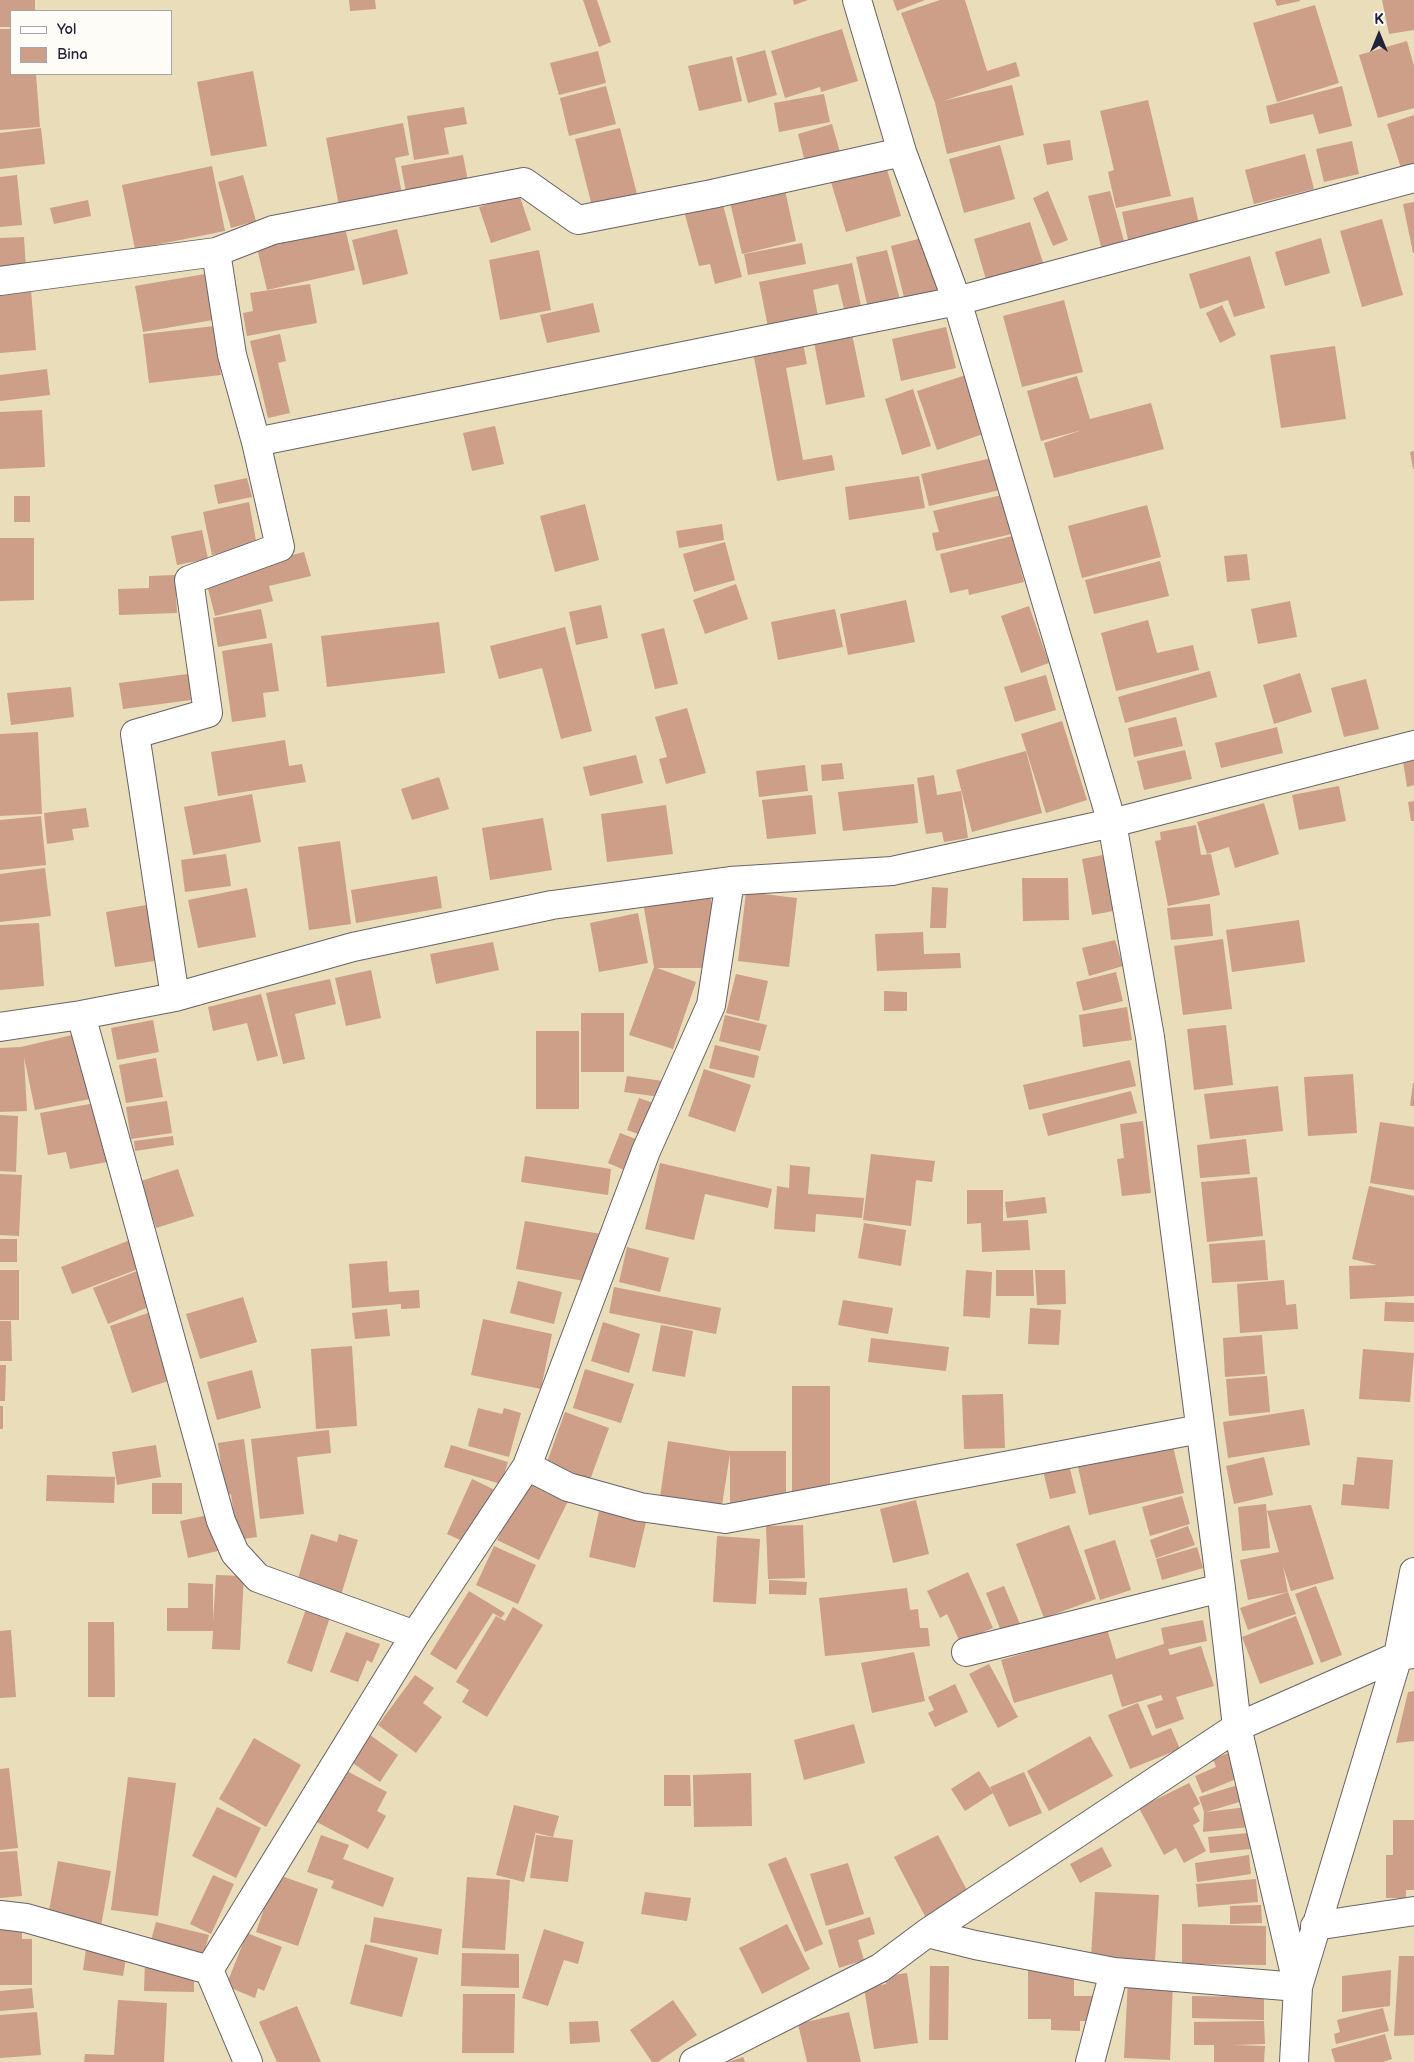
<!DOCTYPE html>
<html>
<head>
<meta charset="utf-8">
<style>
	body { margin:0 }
	#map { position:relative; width:1414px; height:2062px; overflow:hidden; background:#eaddb9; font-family:"Balsamiq Sans",sans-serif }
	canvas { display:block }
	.legend { position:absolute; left:10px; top:10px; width:162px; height:65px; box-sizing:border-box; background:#fdfcf7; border:1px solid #a5a5ac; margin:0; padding:6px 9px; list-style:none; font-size:15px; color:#22223b }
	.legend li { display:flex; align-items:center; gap:10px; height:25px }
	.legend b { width:25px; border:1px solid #a5a5ac }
	.north { position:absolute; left:1354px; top:10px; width:50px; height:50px; -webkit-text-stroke:4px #fdfcf7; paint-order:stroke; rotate:0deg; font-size:14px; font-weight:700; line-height:20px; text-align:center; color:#22223b }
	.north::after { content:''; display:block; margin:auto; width:18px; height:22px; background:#22223b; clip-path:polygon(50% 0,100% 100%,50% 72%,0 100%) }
</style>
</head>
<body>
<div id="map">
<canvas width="1414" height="2062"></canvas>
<ul class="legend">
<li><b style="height:6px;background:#fff"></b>Yol</li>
<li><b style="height:14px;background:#cd9e88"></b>Bina</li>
</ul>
<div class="north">K</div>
</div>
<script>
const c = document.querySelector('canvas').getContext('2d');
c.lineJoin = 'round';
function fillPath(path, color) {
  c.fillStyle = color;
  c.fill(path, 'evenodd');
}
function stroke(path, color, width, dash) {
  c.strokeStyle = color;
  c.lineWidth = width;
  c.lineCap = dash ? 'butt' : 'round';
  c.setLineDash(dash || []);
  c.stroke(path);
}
fillPath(new Path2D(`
	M0,0h35v11h-24v16h-11z
	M349,0h26l1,9 -26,2z
	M583,0h14l14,42 -12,5z
	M793,0h15l-14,5z
	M893,0h32l-28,11z
	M940,0h25l22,71 29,-9 4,14 -77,25 69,-16 12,50 -77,19 -12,-51 -34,-90z
	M1275,0h25v1l-23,5z
	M1382,0h32v30l-25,4z
	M1315,5l24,78 -62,19 -24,-79z
	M0,29h11v45h25l4,53 -40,3z
	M842,29l16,52 -37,11 -1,-5 -35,11 -14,-47z
	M1407,41l7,25v42l-36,10 -19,-63z
	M765,50l12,45 -29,8 -12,-45z
	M598,51l8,32 -47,12 -9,-32z
	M732,56l10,45 -43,10 -11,-45z
	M253,71l14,75 -56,10 -14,-74z
	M606,86l10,38 -47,12 -9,-38z
	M1342,86l10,40 -33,8 -6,-20 -43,10 -4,-18z
	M824,94l6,28 -51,10 -5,-29z
	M1148,100l23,96 -55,12 -8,-36 6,-2 -14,-59z
	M464,107l3,17 -23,4 5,26 -35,6 -7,-44z
	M1414,115v49l-13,4 -14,-44z
	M403,123l6,32 -14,3 7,36 -63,12 -13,-68z
	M832,124l9,32 -35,10 -8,-32z
	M41,128l4,36 -45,5v-36z
	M620,128l17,66 -45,12 -17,-67z
	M1070,140l3,20 -26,5 -4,-21z
	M1352,141l7,33 -35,8 -8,-33z
	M1000,145l15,54 -51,14 -15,-54z
	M1305,154l9,35 -60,15 -9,-34z
	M463,155l5,26 -62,11 -5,-26z
	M212,166l13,65 -90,18 -13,-64z
	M886,166l15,50 -55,16 -15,-50z
	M17,175l5,50 -22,2v-50z
	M243,175l13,46 -25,7 -13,-46z
	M785,190l11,51 -54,13 -12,-52z
	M1048,191l20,49 -15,6 -20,-48z
	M1110,191l16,57 -23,6 -15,-58z
	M519,194l12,36 -40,13 -12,-36z
	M1193,197l7,32 -71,15 -7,-32z
	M88,200l3,16 -37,8 -4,-16z
	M722,201l20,76 -27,7 -5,-20 -11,2 -15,-55z
	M1414,202v51h-1l-10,-49z
	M1382,219l21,76 -41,12 -22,-76z
	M1030,222l15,47 -57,17 -14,-47z
	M345,228l10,42 -88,20 -10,-42z
	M397,229l11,45 -45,11 -11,-45z
	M24,237l2,33 -26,1v-33z
	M926,237l14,56 -35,8 -14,-55z
	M1321,238l9,35 -45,13 -10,-34z
	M802,243l4,21 -58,11 -4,-21z
	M539,250l12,60 -51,10 -11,-60z
	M887,250l13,50 -32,8 -12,-51z
	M1250,256l15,52 -31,9 -6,-17 -28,9 -11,-35z
	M852,263l9,43 -17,3 -6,-25 -25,6 5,26 -50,11 -9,-45z
	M205,274l8,46 -70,12 -8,-46z
	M310,284l7,39 -70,13 -4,-23 10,-2 -3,-18z
	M31,290l5,60 -36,3v-61z
	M1064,300l19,72 -61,15 -19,-71z
	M593,303l7,29 -53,11 -7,-28z
	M1222,305l14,30 -16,8 -14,-30z
	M215,326l6,49 -72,8 -6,-49z
	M946,327l10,41 -55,13 -9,-42z
	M280,334l6,27 -8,2 12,50 -22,5 -18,-77z
	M852,334l13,63 -39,8 -12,-63z
	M803,343l4,21 -21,4 17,92 29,-5 3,15 -58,11 -24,-129z
	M1335,346l11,73 -65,9 -11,-73z
	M47,369l3,26 -50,6v-26z
	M966,375l20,58 -49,17 -20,-59z
	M1077,376l13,43 61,-16 13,46 -110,29 -10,-35 38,-13 -41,11 -14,-50z
	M913,389l18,57 -29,9 -17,-56z
	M42,410l3,57 -45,2v-57z
	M495,426l9,38 -32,7 -9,-38z
	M1414,451v18h-1l-3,-17z
	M992,458l8,32 -71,16 -8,-32z
	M919,476l6,32 -76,12 -4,-33z
	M247,478l5,19 -34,7 -4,-19z
	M1002,495l10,39 -76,17 -4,-18 7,-1 -6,-21z
	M14,496h16v26h-16z
	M249,502l8,44 -45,9 -9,-43z
	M585,504l14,56 -44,12 -15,-56z
	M1147,505l14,52 -79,21 -14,-52z
	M722,524l2,16 -45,8 -3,-17z
	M202,530l6,29 -31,6 -6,-29z
	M1012,536l12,46 -55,13 -1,-6 -18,4 -10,-39z
	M0,538h34v62l-34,1z
	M725,542l10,38 -41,12 -11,-38z
	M304,552l7,24 -42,10 4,15 -58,15 -10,-39z
	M1247,554l3,26 -23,2 -3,-26z
	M1160,561l9,35 -75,18 -9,-34z
	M175,575l2,38 -58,2 -1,-26 31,-1v-12z
	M736,584l12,35 -43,15 -12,-34z
	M906,600l9,42 -67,13 -8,-41z
	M1290,601l7,36 -39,7 -7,-35z
	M601,605l7,33 -32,7 -7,-33z
	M1029,606l20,57 -28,10 -20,-57z
	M261,609l6,29 -49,9 -5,-29z
	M835,609l8,38 -65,13 -7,-38z
	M1148,620l9,33 36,-8 6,25 -83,21 -15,-58z
	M439,622l6,51 -118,14 -6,-51z
	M565,627l27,104 -31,8 -19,-71 -43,11 -9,-33z
	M664,628l14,56 -23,5 -14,-55z
	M272,643l7,48 -16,2 3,24 -34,5 -10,-71z
	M1210,671l7,26 -92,26 -7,-26z
	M1300,673l12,39 -38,12 -11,-39z
	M188,674l3,26 -68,9 -4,-26z
	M1046,675l10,35 -41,12 -11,-35z
	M1366,679l13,50 -35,8 -13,-49z
	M71,687l3,30 -63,8 -4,-32z
	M687,708l19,65 -40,11 -7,-25 8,-2 -12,-40z
	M1176,717l7,29 -49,11 -6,-29z
	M1062,721l25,79 -41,13 -25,-79z
	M1277,727l6,26 -62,15 -6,-25z
	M38,732l4,82 -42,2v-82z
	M285,740l4,26 13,-2 4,18 -88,14 -7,-44z
	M1185,750l7,29 -48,11 -7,-29z
	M1026,751l16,62 -70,19 -16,-62z
	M636,755l7,28 -53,13 -7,-29z
	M1414,759v26l-7,2 -4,-26z
	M842,763l2,16 -22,2 -1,-16z
	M805,765l3,26 -49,6 -3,-26z
	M934,775l3,20 24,-4 7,47 -24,4 -2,-10 -16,2 -9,-56z
	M439,777l10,32 -37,11 -11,-31z
	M914,784l4,39 -75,8 -5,-39z
	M1339,786l7,35 -47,9 -7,-35z
	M252,794l9,48 -68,13 -9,-48z
	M812,795l4,39 -49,5 -5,-39z
	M1414,801v20h-3l-3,-19z
	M1264,803l15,51 -44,14 -6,-21 -22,7 -10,-32z
	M666,805l7,49 -66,8 -6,-48z
	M86,808l3,19 -17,2 2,11 -27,4 -3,-31z
	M41,816l5,49 -46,5v-50z
	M543,818l9,52 -62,10 -8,-52z
	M1196,825l5,30 10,-1 9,41 -52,11 -13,-65 6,-1 -1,-8z
	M340,841l11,83 -42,6 -11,-83z
	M226,854l5,32 -46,6 -4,-32z
	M1108,854l10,56 -26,5 -10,-56z
	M45,868l6,48 -51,6v-48z
	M437,876l5,32 -86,15 -5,-33z
	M1022,878h46l1,42 -46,1z
	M932,887l16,1 -2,40h-16z
	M247,888l9,49 -58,11 -10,-48z
	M709,890l7,34 -10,44h-49l39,14 -23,67 -44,-14 25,-68 -11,-65z
	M746,892l51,6 -8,69 -51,-6z
	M152,904l9,56 -46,7 -9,-55z
	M1210,904l3,32 -42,4 -4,-32z
	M638,913l10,50 -49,9 -9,-49z
	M1299,920l6,42 -73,10 -6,-42z
	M39,923l5,63 -44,4v-65z
	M923,932l1,22 36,-1 1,15 -84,3 -2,-37z
	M1223,939l9,70 -49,6 -9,-69z
	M1115,940l8,26 -34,10 -7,-28z
	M493,942l6,28 -63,14 -6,-30z
	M371,970l10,48 -35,8 -11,-48z
	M1116,972l7,29 -40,10 -7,-29z
	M736,974l32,7 -9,40 -33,-8z
	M330,979l6,25 -41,10 10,45 -22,5 -17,-71z
	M884,991l23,1v19h-23z
	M261,994l17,62 -21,5 -10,-38 -34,8 -5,-24z
	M1127,1007l5,33 -49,7 -4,-32z
	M581,1013h43v59h-43z
	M725,1015l42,10 -7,26 -41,-10z
	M153,1020l6,32 -42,8 -6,-32z
	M1226,1025l7,60 -39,5 -7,-61z
	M536,1031h43v78h-43z
	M76,1034l14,65 -55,11 -11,-53 3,54 -27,1v-64l21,-1z
	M715,1045l44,11 -5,22 -45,-10z
	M156,1058l7,39 -37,6 -7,-38z
	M1130,1060l6,26 -107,24 -6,-25z
	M704,1069l47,16 -16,47 -47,-16z
	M1353,1074l4,59 -49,3 -4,-59z
	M627,1076l36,5 -3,16 -36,-5z
	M1413,1083h1v23h-4z
	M1278,1086l5,45 -73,8 -6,-45z
	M1131,1091l6,22 -89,23 -6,-22z
	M639,1098l14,5 -12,32 -14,-5z
	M167,1101l5,32 -41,6 -5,-32z
	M95,1103l12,59 -37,7 -4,-17 -18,3 -8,-42z
	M0,1115l18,1 -2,56 -16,-1z
	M1143,1121l8,72 -29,3 -5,-37 7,-1 -4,-34z
	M1380,1122l34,5v63l-44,-7z
	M620,1133l21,8 -12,31 -21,-9z
	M173,1136l1,9 -39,6 -1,-10z
	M1246,1139l4,35 -50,4 -3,-33z
	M871,1154l64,7 -3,21 -16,-2 -5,46 -48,-6z
	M525,1156l86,13 -3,26 -87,-13z
	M660,1163l112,26 -4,19 -63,-14 -11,46 -49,-11z
	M790,1165l20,2 -2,27 56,4 -2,20 -46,-4 -1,18 -41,-3 3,-43 12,2z
	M178,1169l16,47 -38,12 -15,-47z
	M0,1174l22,1 -3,61 -19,-1z
	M1257,1177l6,59 -56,6 -6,-60z
	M1369,1186l45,10v100l-64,3 -1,-33 28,-1 -25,-6z
	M967,1190h36v31l25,-1 2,30 -48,2 -1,-29 -14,1z
	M1045,1197l2,16 -40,5 -2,-16z
	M525,1221l76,13 -6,31 -7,-1 -4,17 -68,-12z
	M864,1223l42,7 -5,36 -43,-8z
	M0,1239h17v23h-17z
	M130,1240l11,28 -69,26 -11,-27z
	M1265,1240l3,40 -56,3 -3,-39z
	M627,1247l42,11 -9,34 -41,-10z
	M387,1261l2,31 30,-2 1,18 -19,1v-5l-49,4 -3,-44z
	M0,1270h19v50h-19z
	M966,1270l26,2 -2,46 -27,-2z
	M996,1270h37l1,26h-38z
	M1035,1270h30l1,34 -29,1z
	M137,1271l14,35 -43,18 -15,-36z
	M1284,1280l2,25 10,-1 2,25 -58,4 -3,-49z
	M518,1281l44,11 -8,32 -44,-11z
	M614,1287l107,21 -5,26 -107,-21z
	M243,1297l14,45 -57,17 -14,-45z
	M843,1300l50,8 -5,26 -50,-9z
	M1385,1302l29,1v19l-30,-1z
	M1030,1308l31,2 -2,35 -31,-1z
	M387,1309l3,27 -35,3 -3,-26z
	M148,1313l23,67 -39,13 -22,-67z
	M483,1319l69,15 -11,55 -70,-14z
	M0,1321h11l1,40h-12z
	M603,1322l37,12 -11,39 -38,-12z
	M661,1325l32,6 -8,46 -33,-6z
	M1262,1335l3,39 -40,3 -2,-39z
	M871,1338l78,9 -3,24 -78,-9z
	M352,1346l5,80 -41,3 -5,-80z
	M1363,1349l51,4 -4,49 -51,-3z
	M0,1365h6l-1,36h-5z
	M585,1369l49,15 -13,39 -48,-15z
	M252,1370l9,38 -44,12 -10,-38z
	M1267,1376l3,36 -41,4 -3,-37z
	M792,1386h38v109h-38z
	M1003,1394l2,54 -41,1 -2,-54z
	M0,1406h3v23h-3z
	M478,1408l24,6 2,-6 17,5 -12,44 -41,-11z
	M1304,1409l6,36 -82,13 -5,-36z
	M565,1412l44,16 -19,52 -44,-15z
	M329,1430l2,23 -34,4 7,57 -44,5 -9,-80z
	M244,1439l13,98 -20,3 -6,-46 -6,1 -7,-52z
	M668,1441l62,10h56v51l-56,1v-49l-8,51 -62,-8z
	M1172,1442l12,51 -95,22 -12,-52z
	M156,1445l5,32 -44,8 -5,-33z
	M451,1445l57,17 -7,22 -57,-17z
	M1264,1457l9,38 -39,9 -8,-38z
	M1357,1457l36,3 -4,49 -48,-4 2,-21 11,1z
	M1069,1465l7,28 -26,6 -7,-28z
	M47,1475l68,2 -1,26 -68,-2z
	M472,1479l23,11 -26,54 -22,-10z
	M527,1479l42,20 -30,61 -42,-20z
	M152,1483h30v31h-30z
	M1182,1496l8,28 -40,12 -8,-29z
	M916,1500l13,54 -36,9 -13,-54z
	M1266,1504l4,44 -28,3 -4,-44z
	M1311,1505l23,74 -43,12 -8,-25 5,26 -40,8 -8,-40 39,-8 -12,-41z
	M599,1511l47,11 -11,46 -46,-11z
	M213,1514l9,36 -34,8 -8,-37z
	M803,1525l2,53 -37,1 -2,-53z
	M1069,1525l27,74 -52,19 -28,-74z
	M1188,1526l7,19 -39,13 -6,-18z
	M311,1534l26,8 2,-8 19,6 -17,55 -44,-13z
	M717,1536l43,3 -4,65 -43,-2z
	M1115,1540l16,50 -31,10 -16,-50z
	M494,1546l42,19 -18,39 -42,-19z
	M1197,1547l6,21 -41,12 -6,-21z
	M968,1572l25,56 -33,14 -13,-28 -7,4 -13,-27z
	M216,1575l28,1 -4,74 -28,-1 1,-18h-46v-23h21v-25l25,1v38z
	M769,1580l38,2 -1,13 -37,-1z
	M1004,1586l16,38 -19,7 -15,-38z
	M1316,1586l26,69 -21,8 -26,-69z
	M907,1588l3,22 8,-1 2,19h8l2,18 -105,10 -6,-58z
	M469,1591l36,22 -4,5 -8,-5 -37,57 -26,-16z
	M1288,1592l8,22 -48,16 -8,-22z
	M513,1607l30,18 -56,92 -25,-15 7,-12 -13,-8 40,-66 9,5z
	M306,1609l24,8 -18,55 -25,-9z
	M1296,1616l18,48 -54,20 -18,-47z
	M1203,1620l4,21 -39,8 2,6 31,-9 13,40 -38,11 8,22 -28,10 -9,-24 16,-5 -2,-5 -39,12 -10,-33 -98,29 -13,-43 106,-31 9,30 48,-15 -3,-16z
	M88,1622h26l1,75h-27z
	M11,1630l5,67 -16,1v-67z
	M346,1632l34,12 -8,19 -5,-3 -9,22 -28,-10z
	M914,1652l11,49 -53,12 -11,-50z
	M989,1664l29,53 -20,11 -29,-54z
	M415,1675l19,13 -11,15 19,14 -26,36 -38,-28z
	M955,1684l13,28 -33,15 -7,-14 6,-3 -6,-13z
	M1414,1691v50l-18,2 12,-51z
	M1138,1703l14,33 19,-8 9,21 -50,20 -22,-54z
	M854,1724l11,39 -61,17 -10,-40z
	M366,1732l32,23 -18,27 -33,-23z
	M1090,1736l23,40 -64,35 -22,-40z
	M254,1738l47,27 -35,62 -47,-28z
	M1236,1750l10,25 -44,18 -7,-17 21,-9 -3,-8z
	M9,1768l9,80 -18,2v-81z
	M341,1768l46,24 -10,19 9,5 -18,33 -55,-29z
	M979,1771l14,22 -28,18 -14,-22z
	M1024,1772l18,41 -33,14 -19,-40z
	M751,1773l1,53 -58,1 -1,-52z
	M664,1775h26l1,31h-27z
	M128,1777l48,6 -18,133 -47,-6z
	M1189,1783l11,21 -7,4 7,13 -7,4 13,26 -22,12 -8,-15 -12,7 -25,-47z
	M1241,1784l5,16 -40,12 41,-5 2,20 -46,5 1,-20 -5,-15z
	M514,1805l45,11 -6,21 -17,-4v-2l-12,51 -28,-7z
	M217,1807l44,21 -25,50 -44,-22z
	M1393,1820h21v70h-8v8h-20v-43h7z
	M1248,1833l2,16 -40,4 -2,-16z
	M321,1835l28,10 -6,14 51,19 -11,29 -52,-19 3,-7 -27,-9z
	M536,1835l37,5 -5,42 -38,-4z
	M938,1835l32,61 -44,22 -32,-61z
	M1102,1847l10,19 -32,17 -10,-19z
	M17,1851l5,45 -22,2v-46z
	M1249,1855l2,19 -54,8 -2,-19z
	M786,1857l37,87 -18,8 -37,-88z
	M58,1861l53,10 -10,55 -53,-10z
	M848,1863l16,51 -38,12 -16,-52z
	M276,1874l42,15 -20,57 -42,-14z
	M213,1875l21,9 -23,50 -21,-10z
	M467,1877l43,3 -5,70 -43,-2z
	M1256,1879l2,23 -60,5 -2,-23z
	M645,1892l46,6 -4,23 -46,-7z
	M1095,1892l64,3 -4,66 -64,-4z
	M1261,1905l1,18 -32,1v-18z
	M374,1917l68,12 -4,26 -68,-13z
	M870,1917l5,17 -17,6 6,20 -25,8 -11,-38z
	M0,1921h22v18h10v46h-32z
	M156,1922l53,13 -7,25 -53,-12z
	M787,1924l23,45 -48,25 -23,-46z
	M1182,1924l84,2v39l-84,-1z
	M544,1929l40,13 -6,22 -14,-4 -16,46 -26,-8z
	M247,1933l35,14 -18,44 -6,-3 -3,10 -29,-12z
	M87,1942l41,6 -5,28 -40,-6z
	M365,1944l53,14 -16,59 -52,-13z
	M462,1953l57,1v34l-58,-2z
	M1399,1956h15v79l-20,1z
	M145,1961l49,9v22l-50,-1z
	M930,1966h19l-1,74h-19z
	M1028,1968h46v28h20v25h-14v10l-29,-1v-11h-23z
	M1391,1970l-1,36 -48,6v-36z
	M907,1973l11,70 -44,6 -10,-61 22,-4 -1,-8z
	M1128,1980l45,2 -3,78 -46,-2z
	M32,1988l2,20 -34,3v-20z
	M463,1994h52l-1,59h-52z
	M1192,1996l72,1v23l-72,-2z
	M118,2000l49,3 -3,59h-80l1,-8 29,1z
	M673,2000l24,35 -39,27h-6l-22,-32z
	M297,2006l24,56h-44l-18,-40z
	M1383,2008l6,23 -53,13 -2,-10 6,-2 -3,-12z
	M37,2012l4,43 -41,3v-43z
	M849,2012l12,50h-54l-9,-38z
	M598,2021l2,21 -30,2 -1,-22z
	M1264,2021l1,23 -32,1 32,1 -1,16h-50v-17h-20v-23z
	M1385,2034l7,25 -9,3h-48l-4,-13z
	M743,2057l2,5h-17z`), '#cd9e88');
const minor = new Path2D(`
	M857,0l45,152 55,149 155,522 38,214 71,551 16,139 61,260 -184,-15 -139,-27 -48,-12
	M0,281l216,-29 57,-22 251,-48 54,38 134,-26 190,-42
	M256,442l701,-141 457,-123
	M175,997l-40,-263 73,-21 -19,-133 91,-33 -24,-105 -24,-87 -16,-103
	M81,1015l140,506 14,32 23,25 157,57
	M0,1027l81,-12 94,-18 178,-50 199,-42 178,-24 162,-10 220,-48 302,-78
	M527,1466l41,21 72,20 85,12 475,-90
	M966,1652l255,-64
	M0,1915l26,3 183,52
	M1315,1926l99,-15
	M209,1970l206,-335 112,-169 119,-315 65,-146 19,-124
	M209,1970l39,92
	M694,2062l186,-94 47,-35 310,-206 161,-71 16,-2
	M1090,2062l24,-90
	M1294,2062l4,-75 100,-331 16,-84`);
stroke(minor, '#686367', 30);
stroke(minor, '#fff', 28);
</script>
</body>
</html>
